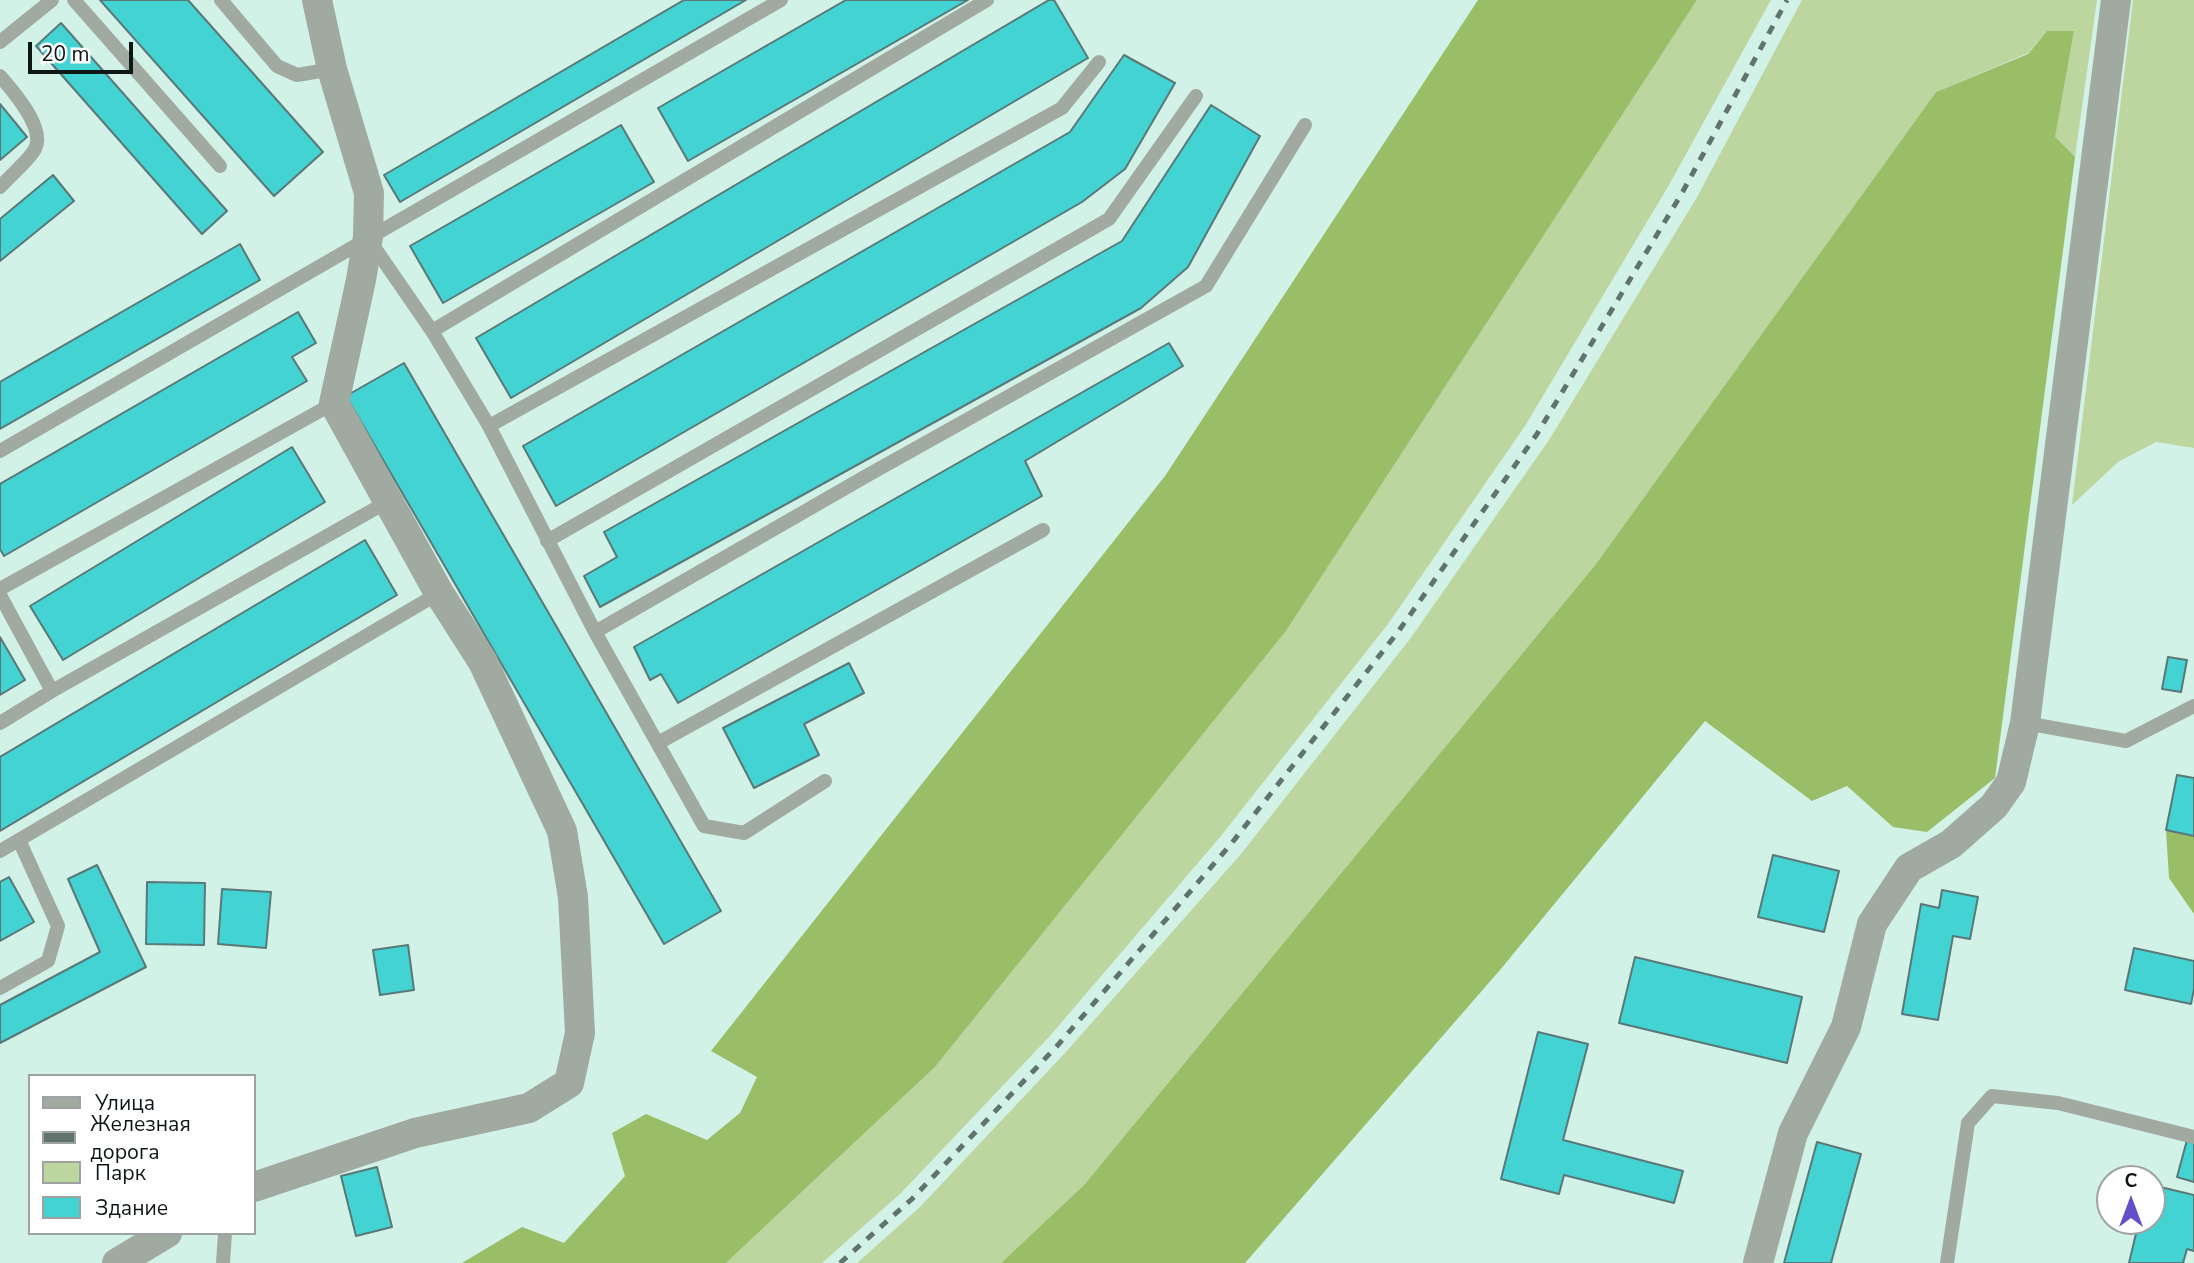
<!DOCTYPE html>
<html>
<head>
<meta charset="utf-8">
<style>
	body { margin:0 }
	#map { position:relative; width:2194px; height:1263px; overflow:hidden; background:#d3f2e7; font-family:"Nunito Sans",sans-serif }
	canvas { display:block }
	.legend { position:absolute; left:28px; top:1074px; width:228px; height:161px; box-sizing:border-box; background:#fff; border:2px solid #9ea3a1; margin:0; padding:9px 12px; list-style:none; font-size:21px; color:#0d1814 }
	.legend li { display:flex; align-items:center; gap:14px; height:35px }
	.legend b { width:35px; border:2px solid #9ea3a1 }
	.north { position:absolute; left:2096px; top:1165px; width:70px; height:70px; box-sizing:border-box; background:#fff; border:2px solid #9ea3a1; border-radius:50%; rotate:0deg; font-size:19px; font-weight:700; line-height:28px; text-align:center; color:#0d1814 }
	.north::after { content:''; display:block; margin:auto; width:24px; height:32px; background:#6150c9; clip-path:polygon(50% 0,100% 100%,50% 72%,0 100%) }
	.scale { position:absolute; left:28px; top:42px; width:105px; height:32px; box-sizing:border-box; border:4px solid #0d1814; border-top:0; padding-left:9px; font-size:21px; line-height:24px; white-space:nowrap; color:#0d1814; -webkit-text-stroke:5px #fff; paint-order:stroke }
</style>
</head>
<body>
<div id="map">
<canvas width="2194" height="1263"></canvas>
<ul class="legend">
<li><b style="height:9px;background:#a0aaa1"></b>Улица</li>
<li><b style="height:9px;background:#60736c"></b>Железная дорога</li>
<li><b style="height:19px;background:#bdd59f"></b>Парк</li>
<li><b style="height:19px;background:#44d3d3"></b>Здание</li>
</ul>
<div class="north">С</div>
<div class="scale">20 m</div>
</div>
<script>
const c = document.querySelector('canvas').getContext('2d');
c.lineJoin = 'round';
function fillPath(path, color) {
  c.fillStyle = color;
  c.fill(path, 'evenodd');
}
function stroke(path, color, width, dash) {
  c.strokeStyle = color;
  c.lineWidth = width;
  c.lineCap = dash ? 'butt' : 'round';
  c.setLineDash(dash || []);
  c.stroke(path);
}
fillPath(new Path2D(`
	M1697,0h74l-102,185 -144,241 -137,198 -167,212 -172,201 -148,156 -79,70h-96l209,-196 351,-436z
	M1802,0h295l-22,157 -21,-19 20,-106 -27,-1 -19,22 -92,39 -340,472 -512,621 -83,78h-144l63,-56 145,-154 176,-199 169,-215 139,-199 147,-241z
	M2133,0h61v448l-38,-6 -38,20 -46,43z`), '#bdd59f');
fillPath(new Path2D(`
	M1478,0h219l-411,631 -351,436 -209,196h-264l60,-36 42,16 61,-67 -13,-43 34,-19 61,26 33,-27 17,-36 -46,-26 454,-575z
	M2047,31h27l-19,106 20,20 -80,621 -68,54 -34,-5 -46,-41 -35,15 -107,-80 -205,249 -255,293h-244l83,-78 512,-621 340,-472 92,-38z
	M2166,830l28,6v78l-25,-36z`), '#9abd68');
const building = new Path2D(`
	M100,0h88l135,152 -49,44z
	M684,0h62l-346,202 -16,-27z
	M846,0h122l-280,161 -30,-53z
	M1049,0h5l34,58 -577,340 -35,-60z
	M61,23l166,188 -25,23 -166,-188z
	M1124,55l51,28 -50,86 -43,33 -526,304 -33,-60 547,-314z
	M0,104l27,33 -27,23z
	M1211,105l49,31 -72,131 -47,41 -541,299 -16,-31 33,-19 -13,-25 518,-291z
	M621,125l33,57 -211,121 -33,-57z
	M53,175l21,26 -74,60v-42z
	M240,244l20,36 -260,149v-47z
	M298,312l18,31 -24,14 15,24 -303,175 -4,-7v-65z
	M1169,343l14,23 -158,95 17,35 -364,207 -17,-29 -11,6 -16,-33z
	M404,363l317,548 -57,33 -318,-548z
	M292,447l33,55 -262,158 -33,-54z
	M365,540l32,55 -397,236v-74z
	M0,637l25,43 -25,15z
	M2168,657l19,3 -6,32 -19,-3z
	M849,663l15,30 -60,31 15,31 -65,33 -31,-60z
	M2177,775l17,3v58l-28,-6z
	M1773,855l66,16 -15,61 -66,-15z
	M97,865l49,102 -146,76v-38l100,-53 -32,-73z
	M9,877l25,45 -34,19v-59z
	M147,882l58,1 -1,62 -58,-1z
	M222,889l49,3 -5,56 -48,-4z
	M1942,890l36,7 -8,42 -17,-3 -15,84 -36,-6 19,-110 18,4z
	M408,945l6,45 -34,5 -7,-45z
	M2134,948l60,13v28l-3,15 -66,-14z
	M1635,957l167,40 -15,66 -168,-40z
	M1538,1032l50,12 -25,96 120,31 -9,32 -110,-28 -5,19 -58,-15z
	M2187,1140l7,2v40l-17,-5z
	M1817,1142l44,12 -30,109h-47z
	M377,1167l15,60 -36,9 -15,-60z
	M2152,1185l42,10v56l-7,-2 -4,14h-54l10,-42h13z`);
fillPath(building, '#44d3d3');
stroke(building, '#597877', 2);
stroke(new Path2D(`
	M74,0l146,166
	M221,0l56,66 20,9 35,-6
	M0,42l52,-42
	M0,76c13,15 46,52 35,73 -5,10 -27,29 -35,38
	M370,241l62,90 57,95 106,206 109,194 40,7 81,-52
	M432,331l555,-331
	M489,426l573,-318 37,-46
	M0,451l781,-451
	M547,541l562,-322 87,-123
	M0,589l334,-186
	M0,595l52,96
	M595,632l273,-157 338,-189 99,-161
	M0,723l52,-32 335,-189
	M2025,723l101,18 68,-35
	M658,743l385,-213
	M0,851l439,-258
	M0,988l48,-27 10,-35 -39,-86
	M223,1263l2,-30
	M1947,1263l21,-140 24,-27 66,7 136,34`), '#a0aaa1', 14);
stroke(new Path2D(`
	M254,1187l161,-54 114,-25 40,-25 11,-50 -7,-136 -11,-66 -79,-169 -44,-69 -105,-190 27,-123 7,-43 1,-44 -37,-124 -15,-69
	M117,1263l50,-30
	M1758,1263l35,-130 53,-106 26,-103 37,-56 42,-24 43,-38 17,-24 14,-59 91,-723`), '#a0aaa1', 30);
stroke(new Path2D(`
	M840,1263l72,-64 145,-153 174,-202 167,-212 139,-198 145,-241 105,-193`), '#60736c', 5, [9, 9]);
</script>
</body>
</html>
